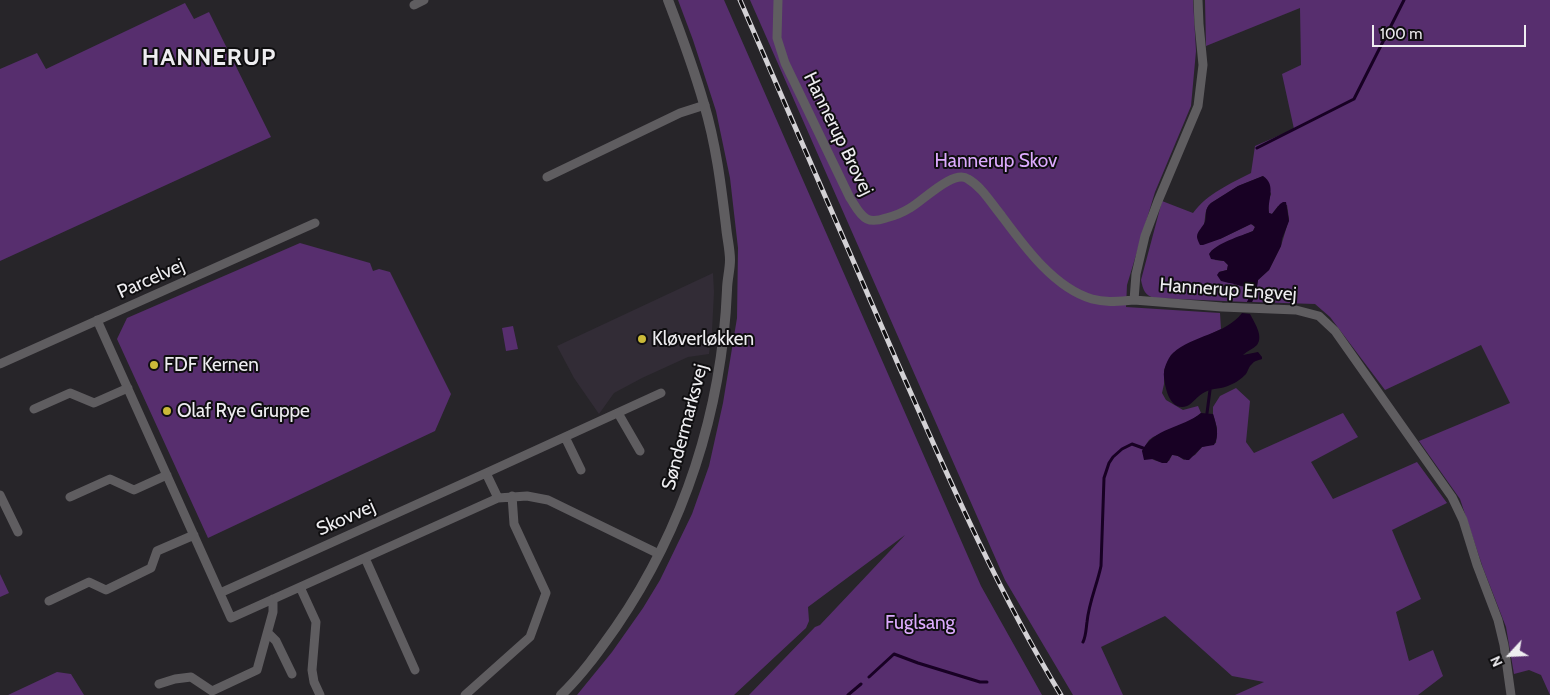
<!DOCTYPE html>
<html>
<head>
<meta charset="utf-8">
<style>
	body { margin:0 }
	#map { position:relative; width:1550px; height:695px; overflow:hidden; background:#272529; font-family:Cabin,sans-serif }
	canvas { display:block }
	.north { position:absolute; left:1485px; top:630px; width:50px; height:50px; -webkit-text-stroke:4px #0f0e10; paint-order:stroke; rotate:245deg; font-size:14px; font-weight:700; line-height:20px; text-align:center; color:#eeedf0 }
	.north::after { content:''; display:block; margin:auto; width:18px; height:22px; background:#eeedf0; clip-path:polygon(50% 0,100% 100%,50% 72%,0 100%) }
	.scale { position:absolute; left:1372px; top:25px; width:154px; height:22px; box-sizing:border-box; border:2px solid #eeedf0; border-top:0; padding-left:6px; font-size:15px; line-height:18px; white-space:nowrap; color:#eeedf0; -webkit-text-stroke:4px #0f0e10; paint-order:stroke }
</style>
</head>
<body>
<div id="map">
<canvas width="1550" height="695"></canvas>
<div class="north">N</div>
<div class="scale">100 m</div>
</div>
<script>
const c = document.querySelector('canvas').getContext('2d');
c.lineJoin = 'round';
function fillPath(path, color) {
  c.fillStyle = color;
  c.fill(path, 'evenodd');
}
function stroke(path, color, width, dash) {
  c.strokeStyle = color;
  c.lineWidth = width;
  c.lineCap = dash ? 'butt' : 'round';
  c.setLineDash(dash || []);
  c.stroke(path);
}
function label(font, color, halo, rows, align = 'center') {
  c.font = font + ' Cabin,sans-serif';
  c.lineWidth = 4;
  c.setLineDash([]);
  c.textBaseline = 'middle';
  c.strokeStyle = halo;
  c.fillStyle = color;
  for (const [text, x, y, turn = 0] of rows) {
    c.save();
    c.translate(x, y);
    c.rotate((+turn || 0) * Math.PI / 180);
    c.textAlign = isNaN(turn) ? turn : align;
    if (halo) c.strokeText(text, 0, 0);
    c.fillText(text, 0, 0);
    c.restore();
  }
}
fillPath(new Path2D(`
	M713,273l1,19 -2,39 -3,23 -21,3 -46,21 -28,15 -15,21 -25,-36 -17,-32z`), '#322c36');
fillPath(new Path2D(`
	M678,0h46l257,586 61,109h-293l66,-68 5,-2 85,-90 -97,72 1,14 -3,7 -72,67h-157l35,-43 31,-44 17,-28 32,-66 17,-48 14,-63 14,-85 1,-70 -8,-70 -14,-67 -23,-71z
	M750,0h443l3,51 -5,55 -36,86 -28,93 -1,22 94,6 1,16 -46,23 -4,3 -7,15v14l-2,9 4,7 17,10 15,-4 3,7 -12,9 -36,15 -4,3 -7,11c7,8 16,13 27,10l3,-6 6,1 6,4 11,-5 7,-8 14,-4 1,-15 -4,-14v-7l7,-11 16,-8 14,13 -4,41 8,11 89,-40 15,24 -47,25 22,37 84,-37 30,41 -55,27 29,69 -25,13 13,49 24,-11 10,26 -25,19h-183l29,-13 -32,-6 -67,-60 -64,31 22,48h-50l-68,-115z
	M1205,0h345v695l-9,-20 -12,-5 -15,4 -8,-47 -23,-59 -23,-69 -41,-58 91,-38 -29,-58 -96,45 -55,-73 -15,-13 -63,-2 4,-9 2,-13 11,-10 12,-24 8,-27 -2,-14 -9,1 -6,8 -3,-1 -1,-10 3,-9 -8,-18 -25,10 -27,17c-7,6 -5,13 -7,21l16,15 31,-15 4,3 -2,4 -30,13 -12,7 4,9 9,1 4,4 -1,5 -8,2 21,14 7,1 5,2v3l-5,10 -92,-4c-10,-2 -12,-8 -14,-18l21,-79 31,12c15,-20 37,-29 58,-40l4,-27 39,-17 -12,-55 19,-9 -1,-57 -94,38z
	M185,3l9,16 15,-7 62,125 -271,124v-192l37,-16 9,16z
	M300,243l70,20 3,8 6,-2 11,3 61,122 -16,37 -227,107 -91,-199 10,-21z
	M513,326l5,23 -12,2 -4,-23z
	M0,574l9,19 -9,4z
	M57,672l14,2 13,21h-76z`), '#572e6e');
fillPath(new Path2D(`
	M1263,176c14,9 4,24 6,37l3,1 8,-10 3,-2h3l3,19 -7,18 -1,7 -12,24 -11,10 -2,13 -4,9h-5l5,-10 -1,-3c-5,-3 -23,-6 -30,-8l-4,-6 2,-3 8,-2 1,-5 -4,-4 -13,-2 -2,-5c7,-11 32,-18 44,-23l2,-4 -2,-2 -2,-1 -31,15 -17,6h-3c-1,-2 -3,-6 -3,-8 0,-6 6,-10 8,-15 2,-8 -1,-13 6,-19l27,-17z
	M1242,313l8,1c4,8 14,22 7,31 -4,4 -10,6 -14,10l15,-3 4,5v2c-3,1 -8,2 -10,5 -3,2 -4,7 -6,10 -4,4 -10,9 -16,11 -7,4 -18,3 -25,7 -7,3 -13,12 -18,14 -17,6 -22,-18 -23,-29 -1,-7 3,-18 9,-24 20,-18 52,-18 69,-40z
	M1201,413l12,1c3,9 7,22 1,31l-12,2 -13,13c-7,0 -11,-6 -17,-5l-5,8h-5l-9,-4 -9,1 -2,-9c11,-23 41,-23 59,-38z`), '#180124');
stroke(new Path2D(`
	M1257,148l97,-49 50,-99
	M1207,413l3,-23
	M1083,642c3,-6 3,-13 4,-20 2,-20 10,-37 14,-56l3,-88 5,-15 4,-6 9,-8 10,-5 11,4
	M869,677l25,-23 24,9 62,19h7
	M848,695l13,-11`), '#180124', 3);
stroke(new Path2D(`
	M778,0l-1,38 8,25 65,135c5,7 9,17 17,21 6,3 13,1 19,-1 8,-2 16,-5 24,-10 13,-7 43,-39 58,-29 14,8 23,24 33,36 23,31 53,73 91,84 14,4 28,2 42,1
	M1198,0l1,24 4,41 -5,41 -40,95 -13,35 -9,38 -2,26 88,7 74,3 23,6 16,15 117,166 11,23 14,45 21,55 6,25 7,50
	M414,5l10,-5
	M547,177l133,-64 25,-8
	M97,320l134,298 267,-120 29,-2 21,4 111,54
	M0,364l315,-141
	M34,409l36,-16 24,10 34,-15
	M618,413l22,38
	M565,437l16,33
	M0,495l18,37
	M70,497l40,-18 24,11 33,-15
	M498,498l-12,-25 175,-80
	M365,558l50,112
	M300,587l16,35 -4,48 2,12 6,13
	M220,593l266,-120
	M49,601l40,-19 17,8 45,-22 6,-17 37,-16
	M268,633l8,8 16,33
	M159,684l16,-5 16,-2 21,14 45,-21 16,-58v-13
	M465,695l65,-58 16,-44 -32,-69 -2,-28`), '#5f5d60', 9);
stroke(new Path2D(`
	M561,695c21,-20 38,-44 55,-68 68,-99 106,-216 111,-337 0,-10 3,-20 3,-30 0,-11 -3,-22 -4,-34 -5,-41 -10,-82 -22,-122 -10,-35 -23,-70 -36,-104`), '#5f5d60', 10);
const rail = new Path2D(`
	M740,0c52,121 105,242 158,364 50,113 99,226 163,331`);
stroke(rail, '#d3d1d5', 5);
stroke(rail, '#0f0e10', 3, [9]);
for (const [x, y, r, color] of [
	[642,339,5,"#cbba39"],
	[154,365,5,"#cbba39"],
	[167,411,5,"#cbba39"]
]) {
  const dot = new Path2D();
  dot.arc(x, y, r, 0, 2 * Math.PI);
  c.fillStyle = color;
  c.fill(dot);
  stroke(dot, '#0f0e10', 2);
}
label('19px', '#eeedf0', '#0f0e10', [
	["Hannerup Brovej",838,134,64],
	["Parcelvej",151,279,-24],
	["Hannerup Engvej",1228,290,4],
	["Søndermarksvej",685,427,-75],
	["Skovvej",346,518,-24]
]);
label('19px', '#ddabfe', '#0f0e10', [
	["Hannerup Skov",996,161],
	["Fuglsang",920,623]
]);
label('19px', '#eeedf0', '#0f0e10', [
	["Kløverløkken",652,339],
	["FDF Kernen",164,365],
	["Olaf Rye Gruppe",177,411]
], 'left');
c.letterSpacing = '1px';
label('bold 24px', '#eeedf0', '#0f0e10', [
	["HANNERUP",209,58]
]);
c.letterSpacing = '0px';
</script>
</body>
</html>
